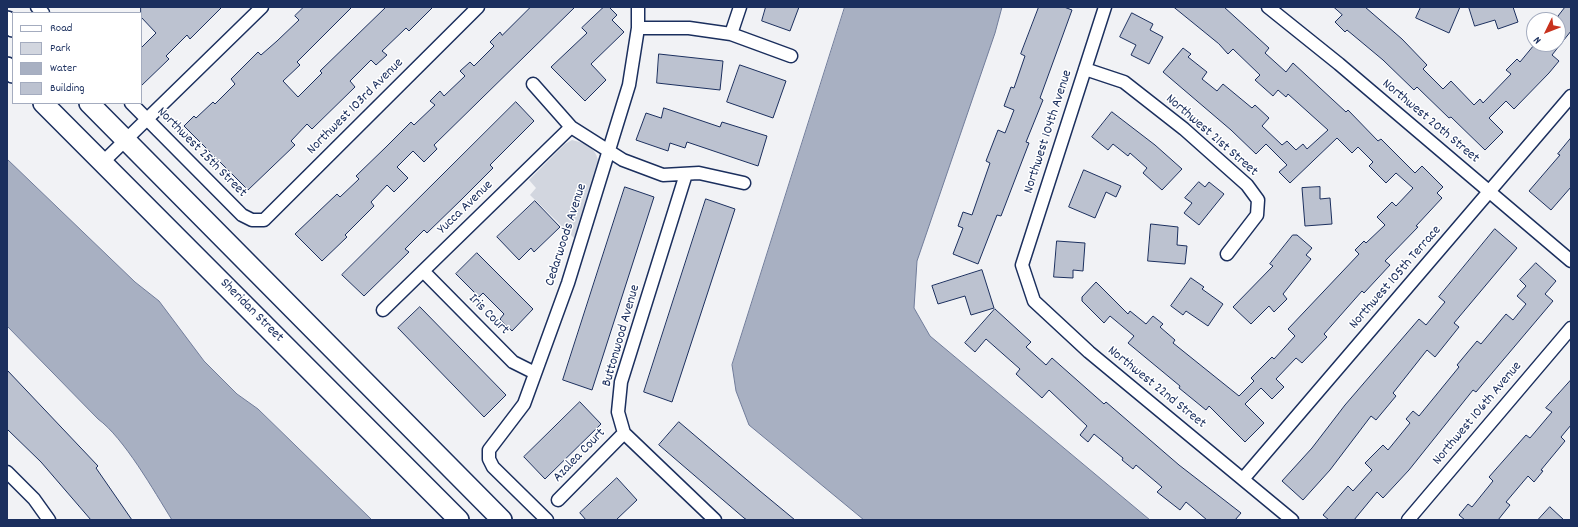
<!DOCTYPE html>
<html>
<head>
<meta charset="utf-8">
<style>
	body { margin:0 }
	#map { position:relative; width:1578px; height:527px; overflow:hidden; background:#f1f2f5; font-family:Dekko,sans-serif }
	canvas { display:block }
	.frame { position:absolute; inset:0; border:8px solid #1b2f5e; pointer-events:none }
	.legend { position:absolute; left:12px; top:12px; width:130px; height:92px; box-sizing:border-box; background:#fff; border:1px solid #a4acbf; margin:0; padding:5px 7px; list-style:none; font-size:12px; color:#1b2f5e }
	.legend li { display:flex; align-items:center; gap:8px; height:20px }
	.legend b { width:20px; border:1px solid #a4acbf }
	.north { position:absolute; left:1526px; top:12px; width:40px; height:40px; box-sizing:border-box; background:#fff; border:1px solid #a4acbf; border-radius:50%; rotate:227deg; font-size:11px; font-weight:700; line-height:16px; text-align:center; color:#1b2f5e }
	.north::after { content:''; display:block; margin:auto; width:14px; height:18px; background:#c8321e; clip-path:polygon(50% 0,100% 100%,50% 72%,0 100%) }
</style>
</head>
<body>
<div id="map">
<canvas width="1578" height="527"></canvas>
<div class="frame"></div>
<ul class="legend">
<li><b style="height:5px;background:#fff"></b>Road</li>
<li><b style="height:11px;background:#d2d6df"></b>Park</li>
<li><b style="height:11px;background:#a8b0c2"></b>Water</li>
<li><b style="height:11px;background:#bcc2d0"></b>Building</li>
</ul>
<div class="north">N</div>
</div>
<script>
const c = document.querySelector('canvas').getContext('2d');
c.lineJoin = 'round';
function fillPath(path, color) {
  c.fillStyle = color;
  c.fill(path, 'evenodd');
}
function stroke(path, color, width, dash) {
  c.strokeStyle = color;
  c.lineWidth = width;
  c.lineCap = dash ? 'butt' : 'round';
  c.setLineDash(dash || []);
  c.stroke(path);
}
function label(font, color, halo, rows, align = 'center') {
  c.font = font + ' Dekko,sans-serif';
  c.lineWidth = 3;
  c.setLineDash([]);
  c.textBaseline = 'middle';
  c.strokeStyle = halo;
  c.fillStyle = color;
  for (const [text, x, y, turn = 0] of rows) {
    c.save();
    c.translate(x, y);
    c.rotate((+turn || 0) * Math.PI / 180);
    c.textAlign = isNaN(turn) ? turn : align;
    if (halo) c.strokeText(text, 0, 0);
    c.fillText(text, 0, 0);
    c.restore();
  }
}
fillPath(new Path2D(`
	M572,140c13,3 23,7 26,20l-24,78 -44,-43 6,-7 -7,-8 36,-36z`), '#d2d6df');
const water = new Path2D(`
	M845,7h157l-7,26 -78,228 -3,47 16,28 220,184h-286l-115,-95 -13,-34 -4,-26z
	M7,159l128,123 24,19 45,60 33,33 21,15 114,111h-200c-18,-29 -48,-82 -74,-101l-91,-93z`);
fillPath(water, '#a8b0c2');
stroke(water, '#707c9a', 1);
const building = new Path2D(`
	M141,7h81l-32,32 -3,-4 -21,21 3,3 -28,27v-38l15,-15 -15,-16z
	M304,7h48l-55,55 3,3 -17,16 15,16 24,-24 -2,-2 66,-64h47l-24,24 -3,-3 -24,23 5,4 -11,10 -5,-5 -21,21 5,6 -43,42 -5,-5 -16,17 4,4 -47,45 -64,-64 10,-10 2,2 17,-16 2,2 20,-20 -4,-5 27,-27 3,3 16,-14 22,-21 -4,-4z
	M531,7h44l-141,138 3,4 -13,13 -11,-11 -16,16 11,11 -14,14 -7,-7 -16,17 3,4 -29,29 2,2 -25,24 -27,-27 42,-40 3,3 19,-18 -3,-3 30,-29 25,-25 3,3 21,-20 -5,-4 10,-10 4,5 21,-20 -5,-5 10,-9 4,4 20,-20 -4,-4 10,-10 2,3z
	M604,7h5l8,8 -5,5 12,12 -33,32 15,16 -21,21 -34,-34 36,-34 -5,-5z
	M766,7h33l-9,24 -28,-10z
	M1039,7h25l8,3 -32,88 3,2 -17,42 3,1 -28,73 -4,-1 -19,49 -25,-10 10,-26 -5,-2 5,-14 9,3 18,-52 -4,-2 12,-31 7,3 9,-23 -10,-4 7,-19 3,1 11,-32 -4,-2z
	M1174,7h50l45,41 -4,5 21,19 7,-9 53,49 2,-2 30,31 3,-2 34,34 7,-7 21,21 -6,6 5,5 -26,28 2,1 -33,34 5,4 -26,28 -2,-2 -38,43 3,3 -25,26 -6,-5 -20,21 8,8 -12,12 -11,-11 -16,16 19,19 -19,19 -36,-36 -3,4 -27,-22 1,-2 -52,-43 6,-7 -24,-20 -6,7 -22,-22v-4l14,-15 32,32 2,-3 16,13 7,-8 10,8 -3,3 15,13 -2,3 66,53 15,-15 -3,-3 21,-21 2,2 21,-23 -7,-7 71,-75 -4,-4 9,-9 2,2 19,-18 -8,-8 15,-15 4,4 17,-18 -17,-15 -10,10 -17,-17 4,-4 -15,-15 -6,6 -15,-15 -47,45 -11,-11 8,-7 -21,-21 -10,10 -25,-24 -68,-58 20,-24 8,6 -3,3 19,15 -5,7 15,12 6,-7 29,24 3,-3 14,13 -7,8 20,19 5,-4 9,9 7,-6 4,5 21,-19 -40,-36 -2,3 -8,-7 -5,6 -18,-16 5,-5 -27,-26 -5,5 -9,-10z
	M1334,7h31l37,32 25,26 -4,4 20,20 8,-8 23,24 6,-6 3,4 28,-29 -5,-4 11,-11 3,3 14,-17 24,-1v-28l7,-9h6v24l-19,24 7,6 -10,12 -35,36 -8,-8 -17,17 14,14 -18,18 -34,-33 -2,1 -32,-31 -3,3 -31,-30 -36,-30 -2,2 -10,-10 7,-7z
	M1421,7h39l-11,26 -33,-15z
	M1469,7h44l5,15 -20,7 -3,-9 -20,6z
	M1132,13l21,11 -3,6 13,7 -14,27 -18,-9 5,-10 -16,-8z
	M659,54l64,7 -3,29 -63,-7z
	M740,65l46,16 -13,37 -46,-16z
	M516,102l18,19 -44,44 3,3 -31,31 -35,34 -3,-3 -19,19 4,3 -45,44 -22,-21z
	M664,108l56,19 2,-5 45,14 -9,30 -71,-24 -2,6 -15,-5 -2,8 -32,-11 10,-27 15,5z
	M1112,112l43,33 27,24 -20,21 -19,-17 4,-5 -17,-15 -2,3 -15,-12 -5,6 -16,-13z
	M1571,138v49l-20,23 -22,-19 31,-36 -2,-1z
	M1084,170l37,16 -5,11 -10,-5 -11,26 -26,-11z
	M1199,182l6,5 4,-5 15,12 -25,31 -15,-12 8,-10 -7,-5z
	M625,187l29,10 -62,193 -29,-10z
	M1320,187v12l10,-1 2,26 -27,2 -3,-38z
	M706,199l29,10 -63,193 -28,-10z
	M535,201l25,26 -26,25 -3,-4 -12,12 -22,-23z
	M1151,224l27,3 -1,18 10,1 -2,18 -37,-3z
	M1495,229l22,19 -63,75 5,4 -24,30 -8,-7 -34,43 3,3 -20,24 -5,-4 -41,54 -27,30 -21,-19 30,-33 33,-43 74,-86 7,6 19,-23 -6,-5z
	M1293,235h4l15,13 -6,7 5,4 -28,35 4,5 -13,13 -5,-6 -18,18 -18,-17 40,-41 -3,-2z
	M1057,241l28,2 -2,28 -10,-1v8l-19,-1z
	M477,253l56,56 -21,22 -12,-12 4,-5 -21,-21 -4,4 -23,-23z
	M1536,263l20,18 -11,13 8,7 -77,91 -3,-2 -64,80 -26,28 -6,-6 -23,28h-25l-6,-5 25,-29 5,5 19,-21 -7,-7 18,-18 5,5 22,-27 -4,-4 7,-8 6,5 40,-49 -2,-2 20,-24 4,3 25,-30 7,6 13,-16 -9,-8 9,-10 -6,-6z
	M982,270l12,38 -23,7 -6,-19 -27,8 -6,-18z
	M1191,278l13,9 -2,2 21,15 -15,22 -22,-15 -3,4 -12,-9z
	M420,307l86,88 -22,22 -86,-89z
	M995,309l36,33 -5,5 20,18 6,-7 52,46 2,-2 73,63 62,48 -6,7h-28l-21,-18 -6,8 -23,-18 5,-5 -26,-22 -3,4 -11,-9 1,-2 -29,-24 -6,8 -8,-7 7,-9 -38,-36 -7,8 -26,-24 4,-5 -34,-30 -11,13 -10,-9z
	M7,370l91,96 -2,2 36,52h-41l-50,-58 -34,-33z
	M1571,380v45l-10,12 4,4 -24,29 2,1 -9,11 -6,-6 -22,26 4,3 -12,15h-33l-6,-5 9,-11 4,3 21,-26 -4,-4 37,-42 4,3 22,-26 -6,-4z
	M580,402l21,22 -56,55 -21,-22z
	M679,422l81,69 35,29h-48l-3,-2 -85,-73z
	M617,478l20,22 -21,20h-30l-6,-7z
	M1550,507l14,13h-26z`);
fillPath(building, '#bcc2d0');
stroke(building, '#1b2f5e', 1);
const street = new Path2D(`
	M37,7l6,6
	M1105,7l-83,258 12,36 55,51 203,168
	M1268,7l71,57 232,197
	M638,28h51l42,6 60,22
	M731,34l9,-27
	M1085,69l39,13 60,47 63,56 11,15 -1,15 -30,39
	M533,84l38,43 52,33 40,15 36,-2 45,10
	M131,103l111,112 10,5h12l214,-213
	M103,162l159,-155
	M686,174l-65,208 -3,30 6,21 91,87
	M423,271l90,91 22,11
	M383,310l188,-183
	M7,472l27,27 15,21
	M1243,479l328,-383
	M558,500l66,-67
	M547,520l-54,-53 -4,-8v-9l35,-46 44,-121 61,-198 9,-57v-21
	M1408,520l163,-192`);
const primary = new Path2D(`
	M7,21l6,6
	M7,67l6,6
	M43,103l416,417
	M89,103l413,417`);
stroke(street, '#1b2f5e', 15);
stroke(primary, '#1b2f5e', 22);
stroke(street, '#fff', 12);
stroke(primary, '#fff', 19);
label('14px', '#1b2f5e', '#fff', [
	["Northwest 103rd Avenue",356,107,-45],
	["Northwest 20th Street",1430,122,40],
	["Northwest 104th Avenue",1049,132,-72],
	["Northwest 21st Street",1211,136,41],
	["Northwest 25th Street",201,153,45],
	["Yucca Avenue",466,208,-44],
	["Cedarwoods Avenue",567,235,-72],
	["Northwest 105th Terrace",1396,278,-49],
	["Sheridan Street",251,311,45],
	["Iris Court",488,315,45],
	["Buttonwood Avenue",622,336,-74],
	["Northwest 22nd Street",1156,388,39],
	["Northwest 106th Avenue",1478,414,-50],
	["Azalea Court",580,456,-46]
]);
</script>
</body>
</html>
